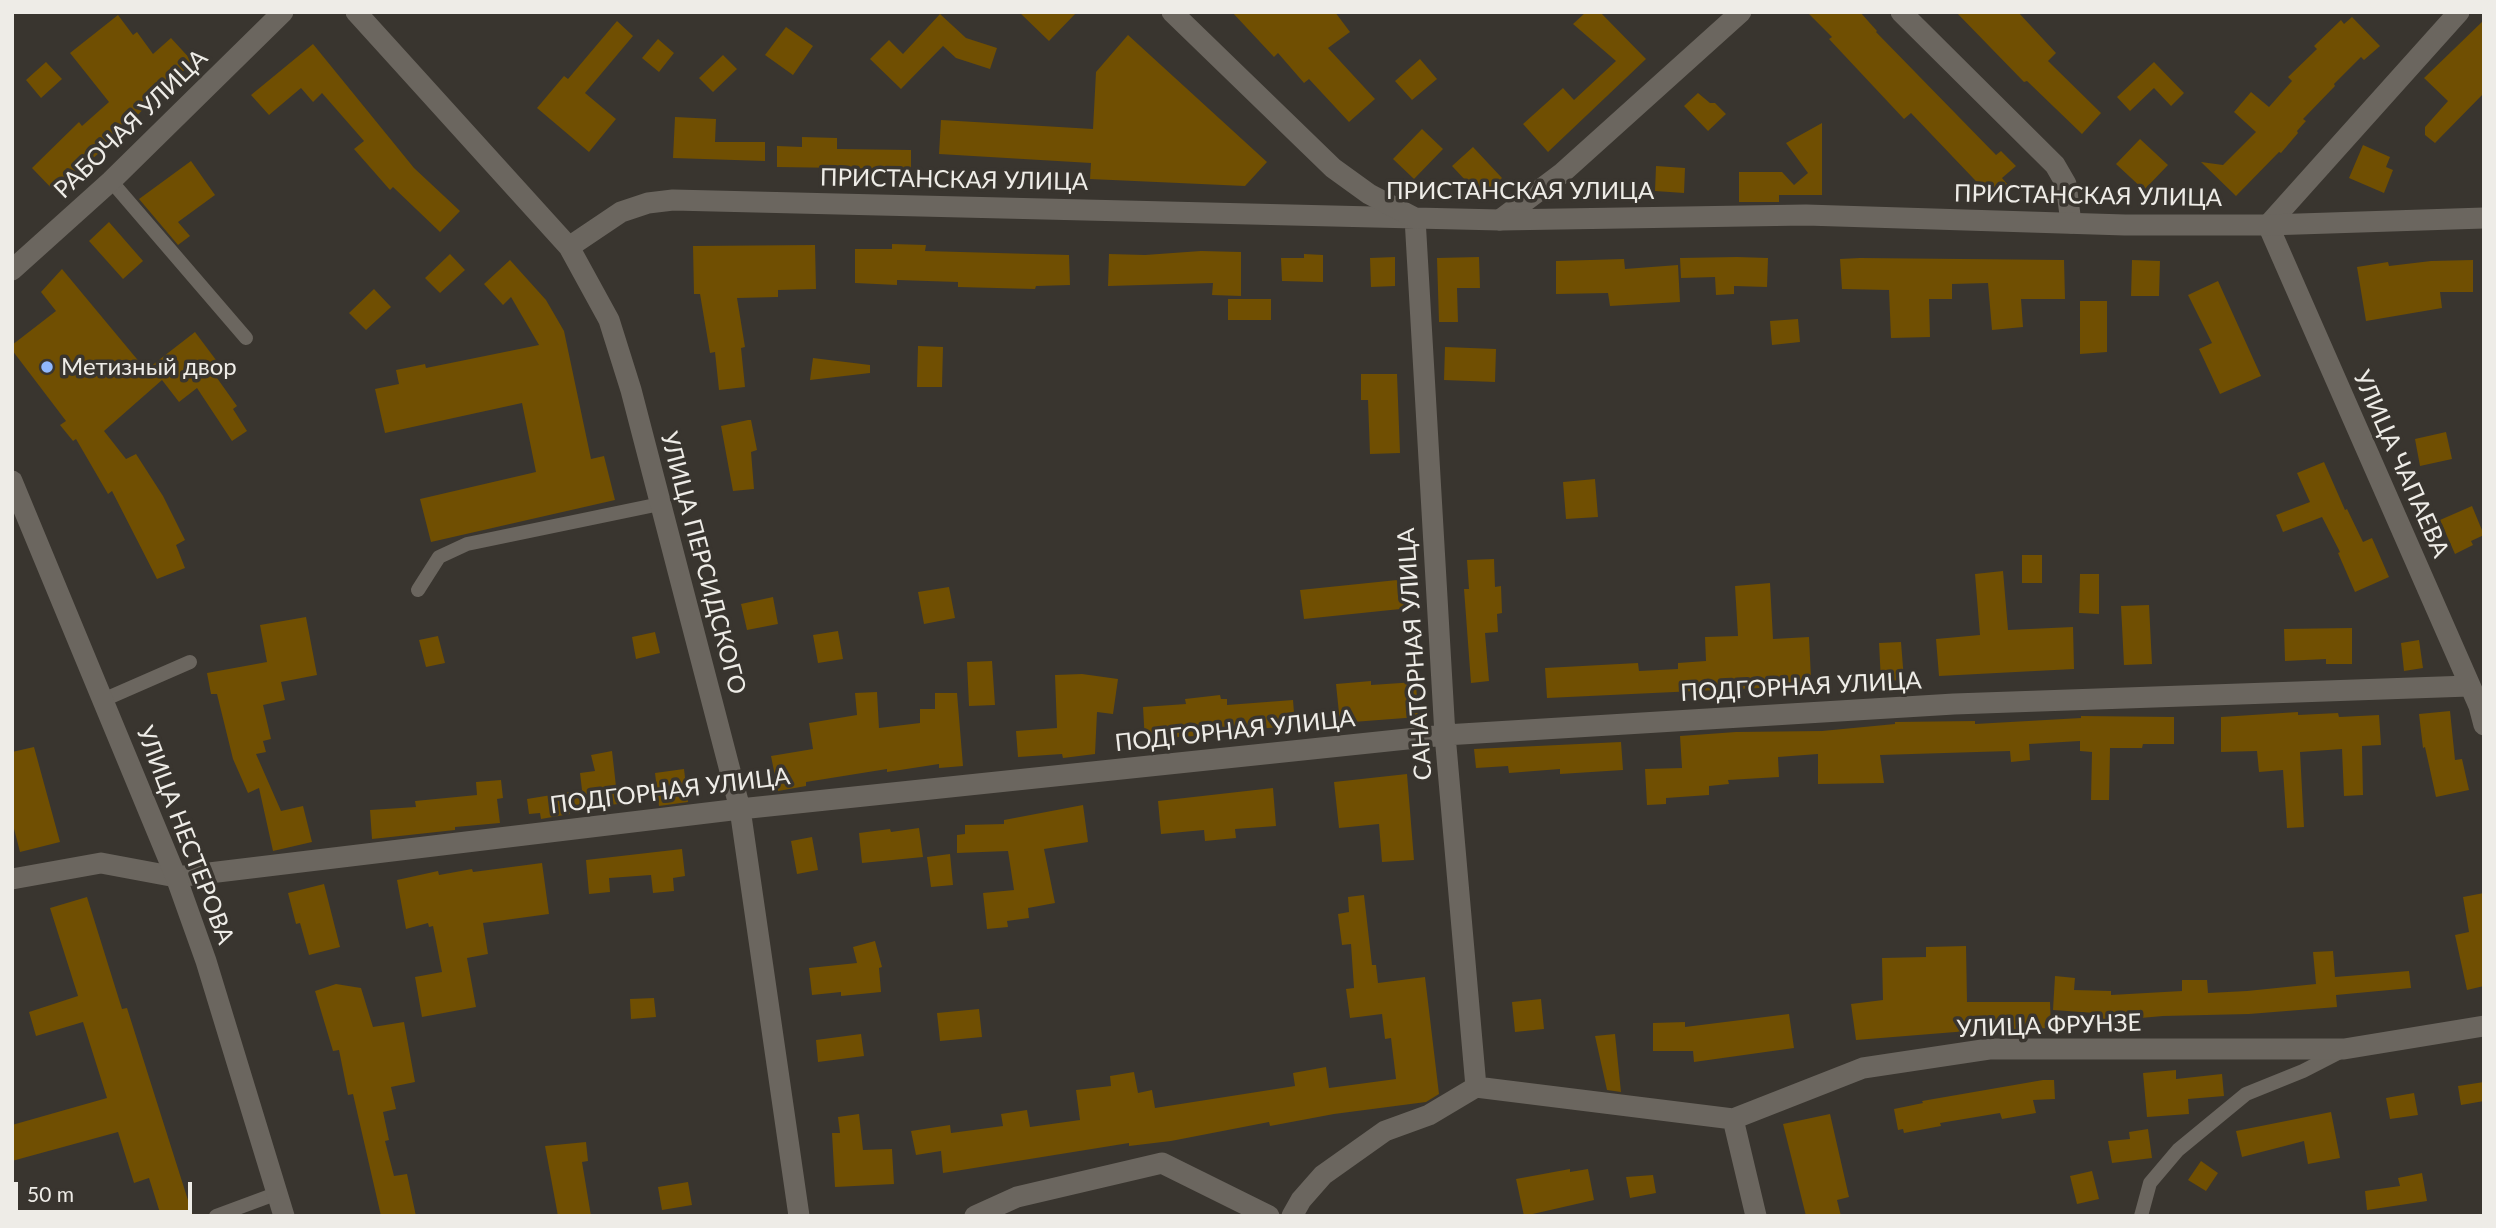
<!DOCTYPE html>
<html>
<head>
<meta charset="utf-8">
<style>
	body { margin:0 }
	#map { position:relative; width:2496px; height:1228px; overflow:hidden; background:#39352f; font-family:Lato,sans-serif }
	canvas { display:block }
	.frame { position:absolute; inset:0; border:14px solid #eeece7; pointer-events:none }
	.scale { position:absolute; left:14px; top:1182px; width:178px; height:32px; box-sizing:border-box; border:4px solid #eeece7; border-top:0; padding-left:9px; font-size:21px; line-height:24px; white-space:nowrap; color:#eeece7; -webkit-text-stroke:5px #39352f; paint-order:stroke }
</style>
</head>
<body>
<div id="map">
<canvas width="2496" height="1228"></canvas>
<div class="frame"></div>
<div class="scale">50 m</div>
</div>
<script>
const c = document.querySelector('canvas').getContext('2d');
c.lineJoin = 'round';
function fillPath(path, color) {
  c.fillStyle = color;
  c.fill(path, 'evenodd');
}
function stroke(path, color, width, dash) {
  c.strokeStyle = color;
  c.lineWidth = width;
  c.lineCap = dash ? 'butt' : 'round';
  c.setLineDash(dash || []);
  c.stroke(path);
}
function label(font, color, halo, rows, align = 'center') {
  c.font = font + ' Lato,sans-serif';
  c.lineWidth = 7;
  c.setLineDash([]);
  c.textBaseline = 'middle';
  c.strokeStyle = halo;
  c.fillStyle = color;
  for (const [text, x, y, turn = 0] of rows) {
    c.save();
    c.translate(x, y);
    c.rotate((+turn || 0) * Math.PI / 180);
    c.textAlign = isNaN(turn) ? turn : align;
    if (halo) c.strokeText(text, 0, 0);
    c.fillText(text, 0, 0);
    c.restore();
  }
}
fillPath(new Path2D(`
	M1019,12h58l-28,29z
	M1232,12h103l15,20 -22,16 47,51 -26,23 -40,-43 -5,4 -26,-30 -4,4z
	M1586,12h14l46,47 -98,93 -25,-28 40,-36 11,12 42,-39 -43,-37z
	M1807,12h53l17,19 -1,1 120,123 5,-4 15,15 -14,12 6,7 -15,14 -82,-86 -7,6 -75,-80 3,-2z
	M1956,12h62l38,41 -8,8 53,52 -19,21 -55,-53 -3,1z
	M940,14l26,24 31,10 -7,21 -34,-11 -13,-12 -42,43 -31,-30 19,-19 14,14z
	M118,15l15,20 4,-3 16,22 18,-16 22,24 -40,37 -25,26 1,1 -49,44 -23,24 -25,-26 47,-46 3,4 27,-24 -39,-49z
	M2352,17l28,29 -16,14 -3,-3 -27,27 1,2 -32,33 3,2 -9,10 1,2 -17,20 -2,-1 -43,44 -35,-34 22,3 33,-33 -22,-20 17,-20 18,15 23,-26 -4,-4 29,-28 -3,-3 27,-26 3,4z
	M2484,20v73l-49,50 -10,-8v-8l23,-26 -24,-23z
	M617,21l16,15 -48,57 31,26 -27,33 -52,-44 27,-32 4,3z
	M786,27l27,19 -20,29 -28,-20z
	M1128,35l139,127 -22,24 -155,-7 1,-16 -152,-9 2,-34 152,9 3,-57z
	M658,39l16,14 -15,19 -17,-14z
	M313,44l101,124 46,43 -20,21 -47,-45 -3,3 -36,-41 10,-8 -42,-48 -9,9 -12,-14 -32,27 -18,-20z
	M723,55l14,14 -24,23 -14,-14z
	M1420,59l17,20 -25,21 -17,-19z
	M46,62l16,17 -21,19 -15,-18z
	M2154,62l30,31 -13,13 -17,-18 -24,23 -13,-14z
	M1698,93l12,10h5l11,11 -18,17 -24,-25z
	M675,117l41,2 -1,23h50v19l-92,-3z
	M1822,123v72h-43v7h-40v-30h43l12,13 14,-12 -22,-30z
	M1422,129l21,20 -29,30 -21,-20z
	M802,137l35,1v11l74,1v19l-134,-2v-21l25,1z
	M2140,139l28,26 -24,25 -28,-26z
	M2363,145l27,12 -4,10 7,3 -9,23 -35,-15z
	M1473,147l29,31 -21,19 -29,-31z
	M191,161l24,34 -37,27 12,14 -12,9 -39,-46z
	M1656,166l29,2 -1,25 -29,-2z
	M109,222l34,39 -20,18 -34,-38z
	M892,244l34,1 -1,6 144,4 1,30 -34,1 -1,3 -77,-2v-5l-61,-2v5l-42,-2v-34h37z
	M815,245l1,44 -38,1v7l-41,1 8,49 -4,1 4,39 -26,3 -4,-38 -5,1 -10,-59h-6l-1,-48z
	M1201,251l40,1v44l-29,-1 1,-12 -105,3 1,-32 36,1z
	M450,254l15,16 -25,23 -15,-15z
	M1304,254l19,1v27l-41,-1 -1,-23h23z
	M1395,257v29l-24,1 -1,-29z
	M1479,257l1,31h-23l1,34h-19l-2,-64z
	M1737,257l31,1 -1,29 -33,-1v8l-18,1 -1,-18 -34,1 -1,-20z
	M1860,258l204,2 1,39h-44l2,28 -31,3 -4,-47 -36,1v15h-23l1,38 -39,1 -2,-48 -47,-1 -2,-30z
	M1624,259l1,10 53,-4 2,37 -70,4 -2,-13 -52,1v-33z
	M510,260l36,40 18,31 27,128 13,-3 11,44 -184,42 -11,-43 116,-27 -14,-69 -137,30 -10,-44 24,-5 -3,-14 29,-6 1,4 113,-23 -28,-48 -8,8 -19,-21z
	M2132,260l28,1 -1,35h-28z
	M2473,260v32h-33l2,16 -76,13 -9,-54 31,-5 1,4 42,-5z
	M62,269l84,101 49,-38 30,40 -8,6 20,28 -4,3 14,22 -15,10 -35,-53 -18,14 -17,-22 -58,51 22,28 10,-5 27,42 22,44 -9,5 9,23 -28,11 -45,-88 -4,3 -32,-55 -3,2 -13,-16 6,-4 -54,-71v-5l44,-34 -15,-19z
	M2218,281l43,95 -41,18 -21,-45 13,-6 -24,-48z
	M374,289l17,18 -25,23 -17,-17z
	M1228,299h43v21h-43z
	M2080,301h27v51l-27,2z
	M1798,319l2,23 -28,3 -2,-24z
	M918,346l25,1 -1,40h-25z
	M1445,347l51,2 -1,33 -51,-2z
	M813,358l57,7v8l-60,7z
	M1361,374h36l3,79 -30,1 -2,-54h-7z
	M748,420h3l6,30 -6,2 3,37 -21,2 -12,-65z
	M2446,432l6,27 -32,7 -5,-27z
	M2324,462l21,48 2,-1 16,33 9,-4 17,39 -34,15 -17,-39 2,-1 -18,-35 -39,15 -7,-17 34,-13 -13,-29z
	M1595,479l3,38 -32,2 -3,-37z
	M2472,506l12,29 -13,6 2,4 -18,9 -15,-34z
	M2022,555h20v28h-20z
	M1494,559l1,28 6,-1 1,27 -5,1 1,18 -13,1 4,48 -18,2 -7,-94h5l-2,-29z
	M2003,571l5,59 65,-3 1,42 -135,7 -3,-37 44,-4 -5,-61z
	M2080,574h19v40l-20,-1z
	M1407,579l3,29 -106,11 -4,-29z
	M1770,583l3,56 36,-2 2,41h-9v8l-255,12 -2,-30 93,-5 1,8 39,-2v-6l28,-2 -1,-24 33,-1 -3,-50z
	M949,587l6,31 -31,6 -6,-32z
	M773,597l5,27 -31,6 -6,-26z
	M2149,605l3,59 -28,1 -3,-59z
	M306,617l11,58 -36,7 4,18 -22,5 8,34 -8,2 3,11 -10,2 25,57 22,-5 9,36 -39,9 -14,-63 -11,5 -15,-34 -16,-65h-6l-4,-21 60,-11 -7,-37z
	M2352,628v36h-26v-5l-41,2 -1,-32z
	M838,631l5,28 -25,4 -5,-28z
	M655,632l5,21 -24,6 -4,-22z
	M438,636l7,27 -19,4 -7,-27z
	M2419,640l4,28 -19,3 -3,-28z
	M1901,642l3,38 -23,1 -2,-38z
	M992,661l3,44 -26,1 -2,-44z
	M1082,674l36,5 -5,35 -16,-2 -2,42 -32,4 -1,-4 -44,3 -2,-26 41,-3 -2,-53z
	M1371,681v4l45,-3 2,35 -78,6 -4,-39z
	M877,692l2,36 41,-5v-14h15v-16h22l6,73 -24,2v-4l-52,8v-3l-81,13v4l-28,5 -7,-35 42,-7 -4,-26 48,-8 -2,-22z
	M1220,695l1,4h6v6l66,-5 2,26 -54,4 1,3 -79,5v3l-18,1 -2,-35 43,-3 -1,-5z
	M2450,711l5,49 7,-1 7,31 -33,7 -11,-50 -2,1 -4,-34z
	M2298,712v3l40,-2 1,4 40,-2 2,30 -19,1 1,49 -19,1 -2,-47 -42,3 4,75 -17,1 -4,-58 -24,2 -2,-21 -36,1v-35z
	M2081,716l93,1v27h-31l-1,4h-32l-1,52h-18l1,-48 -12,-1v-10l-51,3 1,16 -19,2 -1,-11 -130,4 4,28 -66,1v-30l-40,3 1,20 -51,3 1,4 -20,2v9l-43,3v6l-19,1 -2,-36 37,-1 -2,-32 56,-4 86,-1 73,-7v-2l80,-1v3l106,-6z
	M1621,742l2,28 -63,4v-5l-51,4 -1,-7 -32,2 -2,-19z
	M34,747l26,95 -40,10 -8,-31v-69z
	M612,751l6,53 -48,6v4l-29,5 -1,-6 -11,1 -2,-15 55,-9 -2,-17 15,-2 -4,-16z
	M684,769l4,33 -29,4 -4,-33z
	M1407,774l7,86 -32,2 -3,-38 -40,4 -5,-46z
	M501,780l2,18 -6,1 3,24 -45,4v3l-83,9 -2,-29 46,-3 -1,-6 62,-6 -1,-13z
	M1273,788l3,38 -41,3 1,9 -31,3 -1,-11 -43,4 -3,-33z
	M1083,805l5,37 -44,7 11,54 -27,5 1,10 -22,3 1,6 -21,2 -4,-36 31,-3 -6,-39 -51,2v-18l8,-1v-9l39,-1v-4z
	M919,828l4,29 -61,6 -3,-30 31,-4 1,3z
	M812,837l6,33 -21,4 -6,-33z
	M682,849l3,27 -12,2 1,13 -21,2 -2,-18 -42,3 1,14 -21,2 -3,-34z
	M950,854l3,31 -22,2 -4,-30z
	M542,863l7,51 -66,9 5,31 -21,4 9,49 -54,10 -7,-40 27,-5 -9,-46 -4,1 -1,-4 -22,6 -9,-49 41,-9 1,4 33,-6 1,3z
	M324,884l16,63 -31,8 -9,-32 -4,1 -8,-31z
	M2484,893v93l-17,4 -12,-55 14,-3 -6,-35z
	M1364,895l8,70h4l2,18 47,-6 14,117 -13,8 -92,12 -64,12 -1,-4 -98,19 -42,5v-3l-186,30 -2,-22 -25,4 -5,-24 39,-6 1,8 52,-7 -2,-12 26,-4 3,17 50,-7 -4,-30 35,-4 -1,-10 24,-4 4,21 14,-3 3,18 140,-22 -2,-13 33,-6 3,21 67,-9 -5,-41 -6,1 -3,-25 -32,4 -4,-29 8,-1 -3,-44 -9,1 -4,-31 11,-2 -1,-15z
	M87,897l35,112 5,-1 66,208h-32l-12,-38 -15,5 -16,-51 -106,29v-36l95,-27 -24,-76 -47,14 -7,-24 49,-16 -28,-88z
	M875,941l7,26 -3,1 2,24 -40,4v-4l-29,3 -3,-27 48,-5 -4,-16z
	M1966,946l1,56h83l1,26 -83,3 -112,9 -5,-36 32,-4 -1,-42 44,-1v-10z
	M2333,951l2,26 74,-6 2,17 -75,7 1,12 -88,7 -86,2 -68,6v-9l-42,-3 2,-34 20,2 -1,12 37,1v4l71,-4v-11h25l1,13 39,-2 69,-7 -3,-32z
	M336,984l25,4 12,39 31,-5 11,60 -24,5 5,22 -13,3 6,28 -4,1 9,35 13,-2 9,42h-35l-28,-122 -5,1 -9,-45 -6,1 -18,-60z
	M654,998l2,19 -25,2 -1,-20z
	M1541,999l3,30 -29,3 -3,-30z
	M979,1009l3,28 -42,4 -3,-28z
	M1789,1014l5,34 -100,14 -1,-11h-40v-28l32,-1v5z
	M861,1034l3,22 -46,6 -2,-22z
	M1615,1034l6,58 -14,-2 -12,-54z
	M2176,1070v9l46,-5 2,22 -36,3 1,15 -42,3 -4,-44z
	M2043,1080h11l1,19 -22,1 3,13 -34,6 -2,-6 -60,10 1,3 -37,7 -1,-4 -5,1 -4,-21 29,-6 -1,-2z
	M2484,1082v19l-23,4 -3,-19z
	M2414,1093l4,22 -28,4 -4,-21z
	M2331,1112l9,46 -32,6 -4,-23 -62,16 -6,-26z
	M859,1114l4,36 29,-1 2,35 -59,3 -3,-54h8l-2,-16z
	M1830,1114l19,83 -12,3 4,16h-35l-23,-92z
	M2148,1129l4,29 -40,5 -4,-22 22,-2 -1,-7z
	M586,1142l2,19 -6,1 9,54h-33l-13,-70z
	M2201,1161l17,12 -12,18 -18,-11z
	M1570,1169v3l18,-3 6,31 -70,16 -8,-37z
	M2092,1171l7,28 -22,5 -7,-28z
	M2422,1173l5,28 -60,9 -2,-19 35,-5 -2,-8z
	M1653,1175l3,18 -26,5 -4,-21z
	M688,1182l4,23 -30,5 -4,-23z`), '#704f02');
stroke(new Path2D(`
	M111,181l135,157
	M418,590l21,-33 28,-13 193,-40
	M103,700l87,-38
	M216,1216l62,-23
	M2141,1216l9,-33 28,-33 68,-56 57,-23 37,-19`), '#6b665f', 14);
stroke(new Path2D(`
	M356,12l213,235 40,73 22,70 109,419 59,407
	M1901,12l154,153 11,19 5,39
	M2459,12l-191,213 211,481 5,19
	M1500,220l61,-46 180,-162
	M569,247l52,-35 27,-9 25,-3 742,18 30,517 31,352
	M12,879l89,-16 75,14 564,-68 705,-74 509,-31 515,-18
	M1733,1119l23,97
	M975,1216l42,-19 145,-34 107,53
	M1292,1216l9,-16 22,-25 62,-44 44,-16 47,-28 257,32 130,-51 126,-19h355l140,-23`), '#6b665f', 21);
stroke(new Path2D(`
	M1172,12l161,156 36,26 46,24 85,2 306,-5 319,10h143l216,-7
	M12,270l99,-89 172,-169
	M12,481l164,396 30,84 78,255`), '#6b665f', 21);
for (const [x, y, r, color] of [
	[47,367,7,"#90b8fd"]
]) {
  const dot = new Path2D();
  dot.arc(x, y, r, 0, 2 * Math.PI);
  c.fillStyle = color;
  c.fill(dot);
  stroke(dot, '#39352f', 2.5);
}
label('24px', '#eeece7', '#39352f', [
	["РАБОЧАЯ УЛИЦА",131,124,-44],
	["ПРИСТАНСКАЯ УЛИЦА",954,180,1],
	["ПРИСТАНСКАЯ УЛИЦА",1520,191],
	["ПРИСТАНСКАЯ УЛИЦА",2088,196,1],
	["УЛИЦА ЧАПАЕВА",2401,464,66],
	["УЛИЦА ПЕРСИДСКОГО",703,563,75],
	["САНАТОРНАЯ УЛИЦА",1415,654,-94],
	["ПОДГОРНАЯ УЛИЦА",1801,687,-3],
	["ПОДГОРНАЯ УЛИЦА",1235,731,-6],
	["ПОДГОРНАЯ УЛИЦА",670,791,-7],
	["УЛИЦА НЕСТЕРОВА",185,835,69],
	["УЛИЦА ФРУНЗЕ",2049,1026,-2]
]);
label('24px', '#eeece7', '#39352f', [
	["Метизный двор",61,367]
], 'left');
</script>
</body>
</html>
